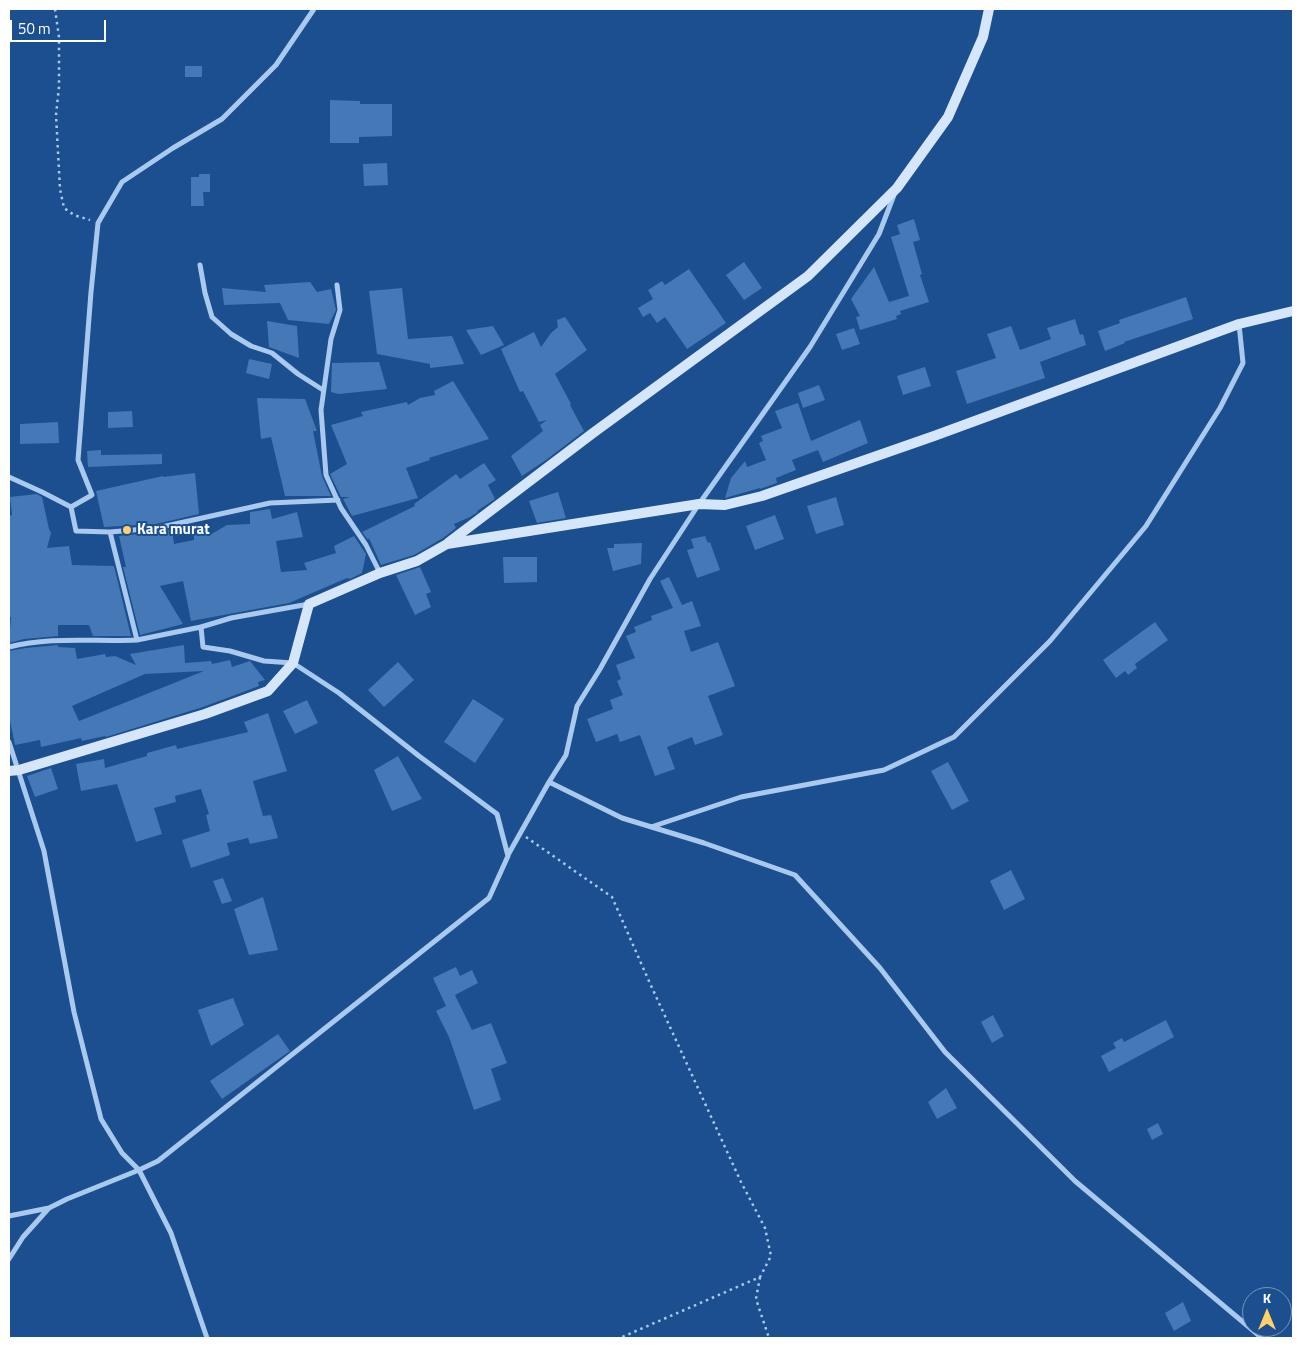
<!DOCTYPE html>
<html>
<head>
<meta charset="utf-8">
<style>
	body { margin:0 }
	#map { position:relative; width:1302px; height:1347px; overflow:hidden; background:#1b4f8f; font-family:"Titillium Web",sans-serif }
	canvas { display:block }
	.frame { position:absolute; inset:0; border:10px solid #fff; pointer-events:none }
	.north { position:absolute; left:1242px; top:1287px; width:50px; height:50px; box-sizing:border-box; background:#1b4f8f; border:1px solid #7695bc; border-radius:50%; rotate:0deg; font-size:14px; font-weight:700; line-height:20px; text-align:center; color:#fff }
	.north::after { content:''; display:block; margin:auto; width:18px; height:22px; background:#ffd166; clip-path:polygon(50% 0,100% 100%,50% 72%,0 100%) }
	.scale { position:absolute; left:10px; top:20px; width:96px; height:22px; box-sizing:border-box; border:2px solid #fff; border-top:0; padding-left:6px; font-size:15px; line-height:18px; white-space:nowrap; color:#fff; -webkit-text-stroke:4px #1b4f8f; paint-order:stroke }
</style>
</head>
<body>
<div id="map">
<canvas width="1302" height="1347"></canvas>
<div class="frame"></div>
<div class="north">K</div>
<div class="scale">50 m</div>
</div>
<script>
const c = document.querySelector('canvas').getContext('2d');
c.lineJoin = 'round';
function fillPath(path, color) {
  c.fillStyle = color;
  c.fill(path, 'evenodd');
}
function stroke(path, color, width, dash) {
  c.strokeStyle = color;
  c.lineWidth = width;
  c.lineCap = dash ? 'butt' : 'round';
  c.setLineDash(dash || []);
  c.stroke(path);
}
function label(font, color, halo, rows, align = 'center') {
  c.font = font + ' "Titillium Web",sans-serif';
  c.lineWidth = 4;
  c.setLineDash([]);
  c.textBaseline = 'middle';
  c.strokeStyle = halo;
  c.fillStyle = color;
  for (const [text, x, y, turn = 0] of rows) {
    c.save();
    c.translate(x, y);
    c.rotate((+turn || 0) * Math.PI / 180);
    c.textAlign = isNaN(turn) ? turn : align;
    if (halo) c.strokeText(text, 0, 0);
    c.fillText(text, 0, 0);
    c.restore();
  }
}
fillPath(new Path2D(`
	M185,66h17v11h-17z
	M330,100l30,1v3h32v32l-33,1v6h-29z
	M387,163l1,22 -24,1 -1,-22z
	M199,174h11v18h-7l1,14h-13v-29h8z
	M914,219l6,21 -7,2 9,32 -2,1 9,27 -29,9 1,3 -5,2 1,3 -37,11 -4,-13 4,-1 -9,-17 23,-32 15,35 20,-6 -18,-59 9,-3 -3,-9z
	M744,262l18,26 -18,12 -18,-25z
	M689,269l37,54 -39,26 -22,-32 -8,6 -7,-10 -7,4 -5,-9 15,-9 -5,-9 14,-9 3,4z
	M310,282l7,10 14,-3 5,21 -7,14 -41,-4 -8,-17 -56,2 -2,-17 44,4 -2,-7z
	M402,288l6,51 44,-3 12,28 -34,4v-4l-53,-10 -8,-63z
	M1186,297l7,22 -69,23 1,1 -20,8 -7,-20 22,-8 -1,-3z
	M565,317l22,33 -32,24 16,30 -1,1 14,26 -38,29 -24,16 -11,-20 32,-25 -3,-6 7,-5 -8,2 -16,-31 -3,1 -19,-43 33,-17 7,15 10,-14 7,-6 -1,-7z
	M1075,319l5,16 3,-1 3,11 -46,17 5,16 -78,26 -11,-33 40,-13 -9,-24 24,-8 9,24 31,-11 -4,-11z
	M267,321l30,5 2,32 -30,-11z
	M493,326l11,19 -23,10 -15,-25z
	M854,328l6,16 -18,6 -6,-16z
	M249,359l23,5 -3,15 -23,-6z
	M379,362l8,27 -48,5 -8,-2 1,-29z
	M925,367l6,19 -28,9 -6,-19z
	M453,381l36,58 -60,19 1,2 -24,8 12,30 -66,18 -9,-17 7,-2h-9l-11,-23 17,-10 -16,-39 32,-9 -2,-4 46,-10 1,3 12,-7 15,-3 -1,-4z
	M819,385l6,15 -22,8 -5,-15z
	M257,398l48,1 12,32h-4l9,45 9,20h-46l-14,-59 -10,2z
	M798,403l13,38 49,-21 8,23 -45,19 -5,-12 -26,10 4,10 -20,8 1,5 -17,6v-1l-35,10 6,-20 14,-17 2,6 19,-7 -7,-17 4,-2 -2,-5 21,-8 -7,-17z
	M132,411l1,16 -25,1v-16z
	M58,422l1,21 -39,1v-20z
	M101,450v5l61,-1v10l-74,3 -1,-16z
	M484,463l12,17 -8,5 7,14 -18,12 1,1 -8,5 -16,7 2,4 -13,10 -29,17 -33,10 -12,-27 -1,2 -6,-8 53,-26 -1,-2 42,-30 4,5z
	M195,473l4,41 -43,10 -52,3 -8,-36 67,-15v1z
	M558,492l8,26 -29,5 -8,-22z
	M37,494l5,3 7,32 2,4 -4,15 22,-2 3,19 42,1 17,70h-38l-4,-11h-31v11l-34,3 -15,4 2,-26h-2v-101l3,-1 -2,-18z
	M836,497l8,28 -28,9 -9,-28z
	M270,509l2,10 25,-7 6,25 -27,4 5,31 26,-2 -3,-7 32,-10 -2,-7 20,-10 12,18 -4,19 -12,6 -3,-1 -58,25 -98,18 -8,-40 -23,5 23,38 -43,11 -17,-68h3l-7,-31 39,-4 14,-3 2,15 20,-4v-7l13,-2 1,5 19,-11 23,-1v-12z
	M775,515l9,24 -29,11 -9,-24z
	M705,536l3,7 2,-1 10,28 -23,8 -10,-28 7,-2 -3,-9z
	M642,543l-1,21 -28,7 -6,-23h7v-4z
	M503,557h34v25l-33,1z
	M420,567l11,25 -5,2 5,13 -16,8 -19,-40z
	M669,577l13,28 10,-4 9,25 -17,5 7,21 27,-10 17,44 -27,10 15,39 -28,10 -3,-8 -25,10 8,22 -20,7 -15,-41 -20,7 -3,-8 -21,8 -9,-23 26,-10 -3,-9 13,-5 -6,-14 4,-2 -5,-14 19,-7 -9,-22 10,-4 -2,-5 18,-7 -1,-4 22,-8 -13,-27z
	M1155,622l13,18 -33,24 2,4 -9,7 -3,-4 -9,7 -13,-18z
	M58,645v2l17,1 2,11 28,-5 1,3 9,-1 21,9 -6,-11 54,-9 1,18 26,-2 2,6 -1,-3 18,-4 2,7 18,-6 15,19 -7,2 1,4 -56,21 -97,30 -1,-1 -23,5 -1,-3 -40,9 -1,-7 -25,5 -6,-29v-65l17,-3zM204,671l-125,50 -7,-15 73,-32z
	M398,662l16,18 -30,27 -16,-17z
	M473,699l31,20 -29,44 -31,-21z
	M307,700l11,23 -23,11 -12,-23z
	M268,713l19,58 -34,10 10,35 8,-1 7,23 -28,6 -2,-6 -21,5 3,12 -39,13 -9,-28 28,-9 -4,-16 3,-1 -8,-25 -26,7 1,6 -22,6 8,26 -26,8 -19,-58 -36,7 -5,-27 28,-5 1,9 42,-12v-3l29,-8 1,4 71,-17 -4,-10z
	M398,756l24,43 -30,12 -18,-41z
	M948,762l21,39 -17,9 -21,-39z
	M51,768l7,21 -23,8 -8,-21z
	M1011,870l14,29 -21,11 -14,-29z
	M223,878l9,23 -10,3 -9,-23z
	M263,897l15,53 -29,5 -15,-46z
	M456,967l4,9 12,-6 6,13 -23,12 17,35 19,-7 16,40 -16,6 10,31 -27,10 -25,-73 -13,-26 10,-5 -13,-28z
	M233,998l11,27 -33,21 -13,-36z
	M993,1015l11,21 -12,7 -11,-21z
	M1166,1020l8,17 -65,35 -8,-16 15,-8 -3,-5 9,-5 2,4z
	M278,1034l12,17 -68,48 -12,-18z
	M946,1088l11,20 -20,11 -9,-17z
	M1158,1123l5,11 -11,6 -5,-11z
	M1183,1302l8,19 -17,10 -9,-18z`), '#4478b7');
stroke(new Path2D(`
	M55,9l4,28v50l-3,28 4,74 4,19 10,7 16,5
	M526,837l86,60 36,82 93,203 24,46 6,28 -11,21 -140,61
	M760,1277l-4,22 13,39`), '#a9c9ee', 2.5, [2.5, 4]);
stroke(new Path2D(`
	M200,265l5,28 7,24 19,17 20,12 21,7 26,21 25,16
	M337,285l3,25 -9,29 -10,71 5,65 15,33 25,37 14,28
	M9,477l33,15 29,15 5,24 34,1 27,108 64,-13 2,20 27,4 34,10 29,2 46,30 80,63 78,58 11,42 -19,42 -331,263 -19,9 -17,-17 -21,-34 -27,-107 -30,-161 -35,-109
	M71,507l21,-12 -14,-35 13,-168 7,-69 24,-41 51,-34 49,-29 54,-54 38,-56
	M110,532l47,-4 113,-25 68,-3
	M201,627l30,-9 78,-14
	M9,647c42,-11 85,-5 128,-7
	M549,782l73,36 82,25 91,32 85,93 65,84 130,129 187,157
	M651,827l90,-30 143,-27 70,-33 96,-96 96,-115 74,-118 23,-45 -4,-39
	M508,855l41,-73 17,-27 11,-49 23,-37 50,-90 49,-75 111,-157 69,-113 15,-39
	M9,1216l40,-8
	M9,1259l14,-22 26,-29 18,-9 72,-29 32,63 36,105`), '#a9c9ee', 5);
stroke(new Path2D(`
	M448,543l145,-110 215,-157 89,-88 51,-71 35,-80 6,-28
	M9,771l10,-1 186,-56 63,-23 25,-28 16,-59 71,-31 37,-12 30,-17 252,-40 26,1 37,-9 172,-60 305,-112 54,-13`), '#d6e6fa', 10);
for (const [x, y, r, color] of [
	[127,530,5,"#ffd166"]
]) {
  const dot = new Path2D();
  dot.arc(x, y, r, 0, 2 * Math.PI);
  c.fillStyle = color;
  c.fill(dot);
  stroke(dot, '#1b4f8f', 2);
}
label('bold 15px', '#fff', '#1b4f8f', [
	["Kara murat",137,530]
], 'left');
</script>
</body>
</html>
